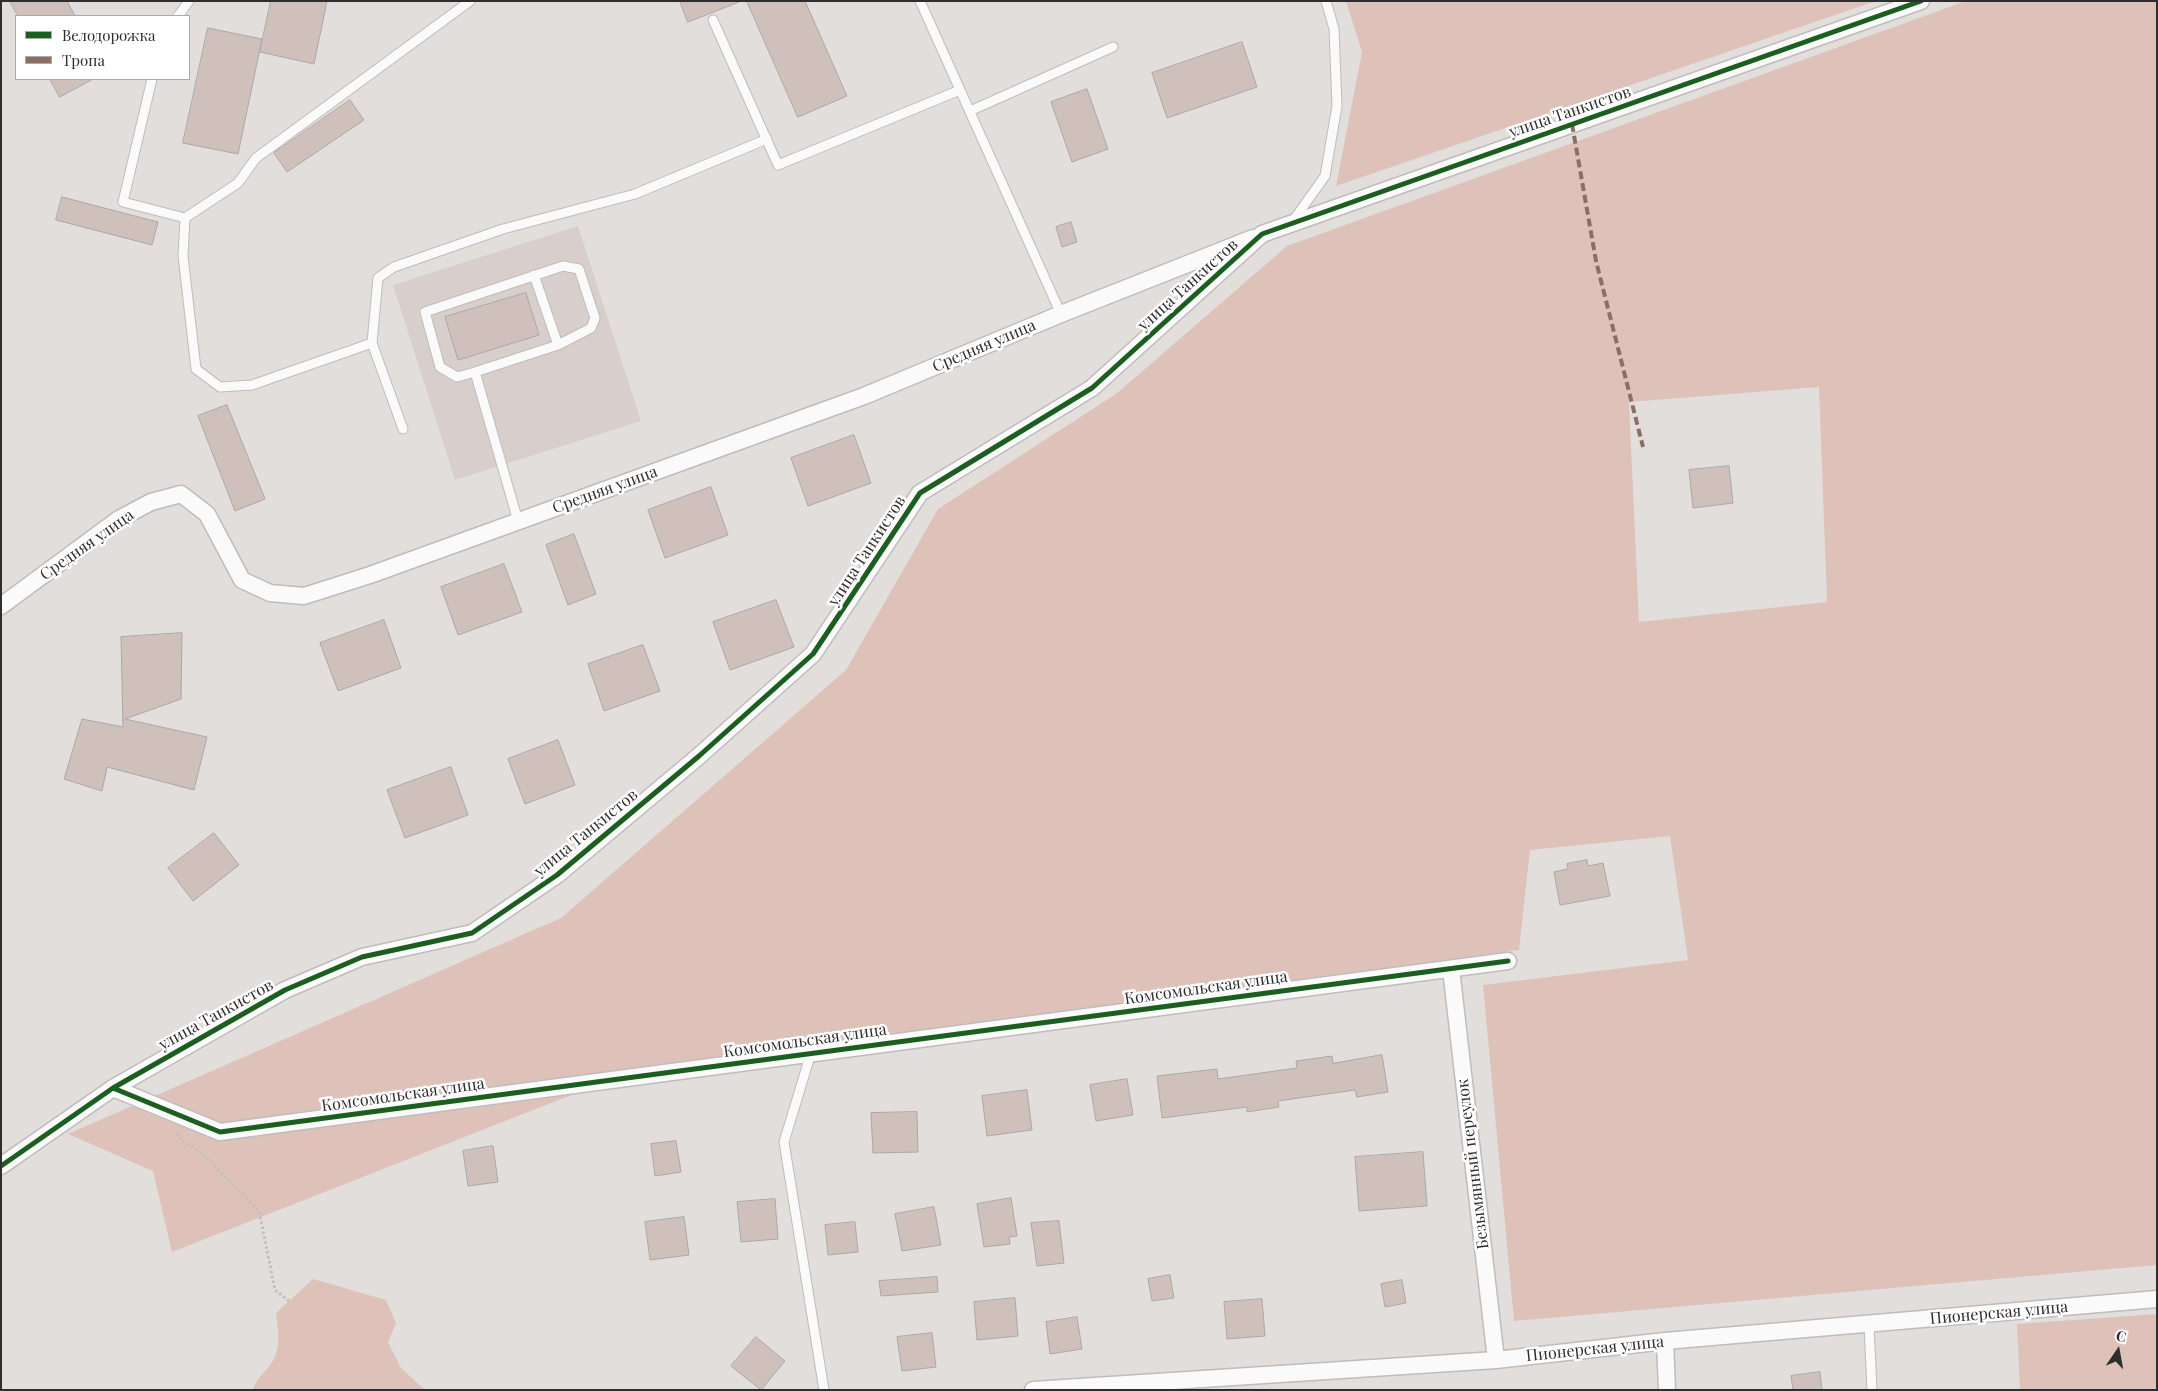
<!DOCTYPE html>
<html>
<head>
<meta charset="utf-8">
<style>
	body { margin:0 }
	#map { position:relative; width:2158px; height:1391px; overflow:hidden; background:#e1dedc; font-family:"Playfair Display",serif }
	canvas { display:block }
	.frame { position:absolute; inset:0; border:2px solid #2f2d2d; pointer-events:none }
	.legend { position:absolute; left:15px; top:15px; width:175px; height:65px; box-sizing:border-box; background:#fff; border:1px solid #acabab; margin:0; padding:6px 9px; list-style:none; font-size:15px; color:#2f2d2d }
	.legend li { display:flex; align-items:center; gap:10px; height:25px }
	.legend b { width:25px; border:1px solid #acabab }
	.north { position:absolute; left:2093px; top:1326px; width:50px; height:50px; -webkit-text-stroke:4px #fff; paint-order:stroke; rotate:12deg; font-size:14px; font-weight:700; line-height:20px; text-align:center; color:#2f2d2d }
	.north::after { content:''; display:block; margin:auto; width:18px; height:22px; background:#2f2d2d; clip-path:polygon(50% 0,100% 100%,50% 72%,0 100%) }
</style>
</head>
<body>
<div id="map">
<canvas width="2158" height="1391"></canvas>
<div class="frame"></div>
<ul class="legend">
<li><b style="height:6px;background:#1b5e20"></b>Велодорожка</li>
<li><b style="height:6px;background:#8d6e63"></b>Тропа</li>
</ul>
<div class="north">С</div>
</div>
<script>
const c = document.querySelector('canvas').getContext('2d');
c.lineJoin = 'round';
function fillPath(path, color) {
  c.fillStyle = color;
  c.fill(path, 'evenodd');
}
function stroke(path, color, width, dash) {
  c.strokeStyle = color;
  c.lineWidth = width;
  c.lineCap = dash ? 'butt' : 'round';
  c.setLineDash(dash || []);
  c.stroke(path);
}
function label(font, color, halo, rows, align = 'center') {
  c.font = font + ' "Playfair Display",serif';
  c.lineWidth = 5;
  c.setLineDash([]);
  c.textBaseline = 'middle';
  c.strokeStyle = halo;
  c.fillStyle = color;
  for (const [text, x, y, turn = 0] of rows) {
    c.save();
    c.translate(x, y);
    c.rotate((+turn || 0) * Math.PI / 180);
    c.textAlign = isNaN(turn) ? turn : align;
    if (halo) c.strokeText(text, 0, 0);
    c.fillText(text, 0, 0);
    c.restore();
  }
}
fillPath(new Path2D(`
	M578,226l63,195 -186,59 -62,-195z`), '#d8cfcc');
fillPath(new Path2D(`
	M1346,1h530l-540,185 26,-134z
	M1966,1h191v1264l-643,56 -31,-336 205,-25 -18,-124 -140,14 -11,100 -879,118 -468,184 -19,-81 -85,-37 493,-216 285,-248 92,-161 178,-115 171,-148zM1819,387l8,215 -188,20 -10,-220z
	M313,1279l73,21 10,23 -8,19 13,26 24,22h-172c3,-11 12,-18 18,-26 11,-16 7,-34 5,-51z
	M2157,1314v76h-137l-3,-66z`), '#dec2ba');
const building = new Path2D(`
	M10,1h57l8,15h-57z
	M271,1h56l-13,63 -54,-12z
	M680,1h59v1l-51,20z
	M747,1h58l42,95 -49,21z
	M208,28l54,11 -24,115 -55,-11z
	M1242,42l15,45 -90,31 -15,-45z
	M50,79h43l-33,18z
	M1087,89l21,60 -36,13 -21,-60z
	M350,100l14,20 -77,52 -13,-19z
	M62,197l96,25 -6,23 -96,-25z
	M1071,222l6,20 -15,5 -6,-20z
	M526,293l13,42 -81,25 -13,-43z
	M227,405l38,94 -30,12 -37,-95z
	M854,435l17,48 -63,23 -17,-48z
	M1729,466l4,37 -40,5 -4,-38z
	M711,487l17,48 -63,23 -17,-48z
	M574,534l22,60 -28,11 -22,-60z
	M504,564l18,48 -64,23 -17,-48z
	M776,600l18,47 -64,23 -17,-48z
	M384,620l17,48 -63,23 -18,-48z
	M182,633l-1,66 -56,20 82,18 -13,53 -87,-23 -5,24 -38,-12 18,-60 41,8 -2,-90z
	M643,645l17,46 -56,20 -16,-47z
	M558,740l17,45 -50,19 -17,-45z
	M451,767l17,48 -63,23 -18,-48z
	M214,833l25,32 -46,36 -25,-33z
	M1587,860l1,6 15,-3 7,33 -50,9 -6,-33 14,-3 -1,-5z
	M1382,1055l6,37 -31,5 -2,-7 -77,11 1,6 -32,5v-5l-85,11 -5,-42 60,-7 1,10 79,-11 -1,-7 36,-5 1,7z
	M1127,1079l6,36 -37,6 -6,-36z
	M1027,1090l5,40 -45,6 -5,-40z
	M917,1112l1,40 -45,1 -2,-40z
	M676,1141l5,31 -26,4 -4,-32z
	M493,1146l5,36 -30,4 -5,-35z
	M1423,1152l4,54 -68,5 -4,-54z
	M1011,1198l6,38 -8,1 1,7 -26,3 -7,-43z
	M775,1199l3,40 -37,3 -4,-40z
	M934,1207l7,38 -39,6 -7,-37z
	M684,1217l5,38 -39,5 -5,-38z
	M1059,1221l5,42 -27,3 -6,-43z
	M855,1222l3,30 -30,3 -3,-30z
	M1170,1275l4,23 -22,3 -4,-22z
	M937,1277l1,15 -57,4 -2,-15z
	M1402,1280l4,23 -21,4 -4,-23z
	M1015,1298l3,38 -41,4 -3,-38z
	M1262,1299l3,37 -38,3 -3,-37z
	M1077,1317l5,32 -32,5 -4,-32z
	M932,1333l4,34 -34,4 -5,-34z
	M756,1337l29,24 -24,29 -30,-24z
	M1820,1372l2,18h-29l-2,-14z`);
fillPath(building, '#d0c0bc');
stroke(building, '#aaa8a7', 1);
const service = new Path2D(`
	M920,1l141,313
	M178,16l11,-15
	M713,20l65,145 182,-75
	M152,79l-29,123 62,16 53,-35 18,-25 214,-157
	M970,111l143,-64
	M185,218l-2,38 13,113 24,18 32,-2 120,-42 6,-65 16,-11 109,-38 132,-35 132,-55
	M1293,221l32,-45 12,-70 -3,-77 -8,-28
	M534,275l24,70
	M372,343l31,86
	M475,372l-18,5 -17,-10 -15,-55 138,-46 16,3 16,49 -4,10 -33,17 -83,27 43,149
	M811,1053l-27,89 40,248
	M1869,1325l3,65`);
const minor = new Path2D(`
	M1,606l118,-87 32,-17 30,-8 26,20 35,66 28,13 34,3 66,-21 494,-179 197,-82 192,-76
	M1451,969l45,391
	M113,1088l107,44 1288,-171
	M1,1166l112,-78 172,-98 77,-33 110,-24 85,-58 142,-119 114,-102 107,-161 172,-105 170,-154 659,-233
	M1665,1341l2,49
	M1033,1390l463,-30 169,-19 492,-42`);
stroke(service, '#bfbcbb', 11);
stroke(minor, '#bfbcbb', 19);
stroke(new Path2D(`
	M177,1133l4,7 21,13 57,58 16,79 14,11`), '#c0c0c0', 3, [2.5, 2.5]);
stroke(service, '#fafafa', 9);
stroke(minor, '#fafafa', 16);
stroke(new Path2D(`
	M1572,124l24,137 47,186`), '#8d6e63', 4, [8, 4]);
stroke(new Path2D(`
	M113,1088l107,44 1288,-171
	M1,1166l112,-78 172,-98 77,-33 110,-24 85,-58 142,-119 114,-102 107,-161 172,-105 170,-154 659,-233`), '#1b5e20', 5);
label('16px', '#2f2d2d', '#fff', [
	["улица Танкистов",1570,112,-19],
	["улица Танкистов",1188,285,-42],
	["Средняя улица",984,346,-23],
	["Средняя улица",605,490,-20],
	["Средняя улица",87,545,-35],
	["улица Танкистов",867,551,-57],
	["улица Танкистов",586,833,-39],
	["Комсомольская улица",1206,988,-8],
	["улица Танкистов",216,1015,-29],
	["Комсомольская улица",805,1041,-8],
	["Комсомольская улица",403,1095,-8],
	["Безымянный переулок",1473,1164,-97],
	["Пионерская улица",1999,1313,-5],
	["Пионерская улица",1595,1349,-6]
]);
</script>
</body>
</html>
